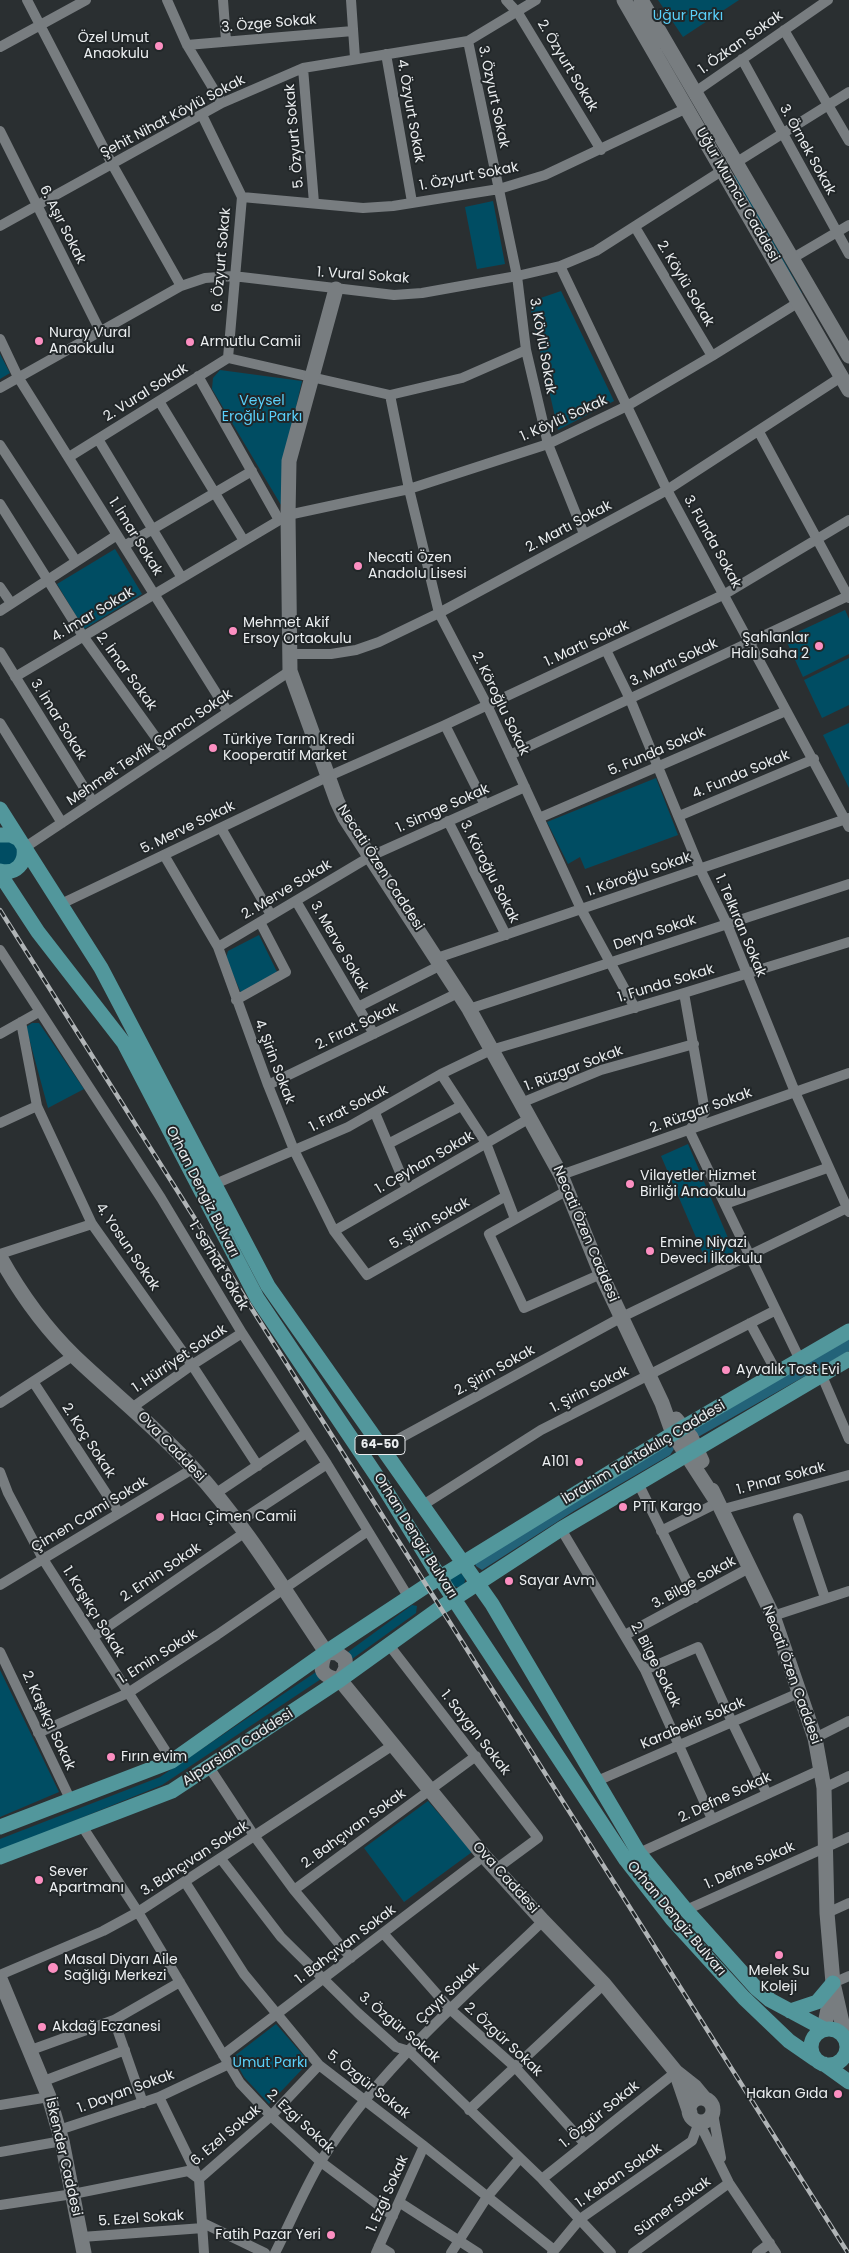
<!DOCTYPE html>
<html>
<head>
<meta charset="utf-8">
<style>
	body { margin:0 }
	canvas { display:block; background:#2a2f31 }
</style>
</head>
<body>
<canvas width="849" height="2253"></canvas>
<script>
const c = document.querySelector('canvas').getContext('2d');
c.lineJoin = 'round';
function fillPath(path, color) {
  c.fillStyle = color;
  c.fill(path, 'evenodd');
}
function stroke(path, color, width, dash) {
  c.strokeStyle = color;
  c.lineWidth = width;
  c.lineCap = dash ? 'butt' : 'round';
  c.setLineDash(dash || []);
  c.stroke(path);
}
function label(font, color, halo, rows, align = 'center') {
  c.font = font + ' Poppins,sans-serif';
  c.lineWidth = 4;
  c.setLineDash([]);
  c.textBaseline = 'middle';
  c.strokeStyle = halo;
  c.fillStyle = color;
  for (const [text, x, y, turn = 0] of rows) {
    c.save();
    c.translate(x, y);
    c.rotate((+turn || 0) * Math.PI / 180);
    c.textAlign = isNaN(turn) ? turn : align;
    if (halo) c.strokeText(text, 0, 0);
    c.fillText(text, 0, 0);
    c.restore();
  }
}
fillPath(new Path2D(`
	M658,0h81l-56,37z
	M736,175l66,118 -3,2 -67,-118z
	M493,201l12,63 -28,5 -12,-62z
	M561,291l53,110 -56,29 -29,-128z
	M0,354l10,19 -10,6z
	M220,370l82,11 -20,87 2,42 -72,-121 1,-11z
	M115,549l27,45 -58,35 -27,-45z
	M845,610l4,9v35l-46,23 -18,-39z
	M849,658v47l-27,13 -18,-38z
	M849,723v65l-26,-53z
	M656,778l22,57 -93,34 -5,-12 -12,7 -21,-42z
	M0,840h13l7,16 -9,9h-11z
	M259,935l18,37 -36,21 -15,-35 2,-7z
	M32,1023h7l45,66 -36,19 -22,-81z
	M688,1144l46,108 -27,11 -46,-107z
	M451 1580a7 7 0 1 1 14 0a7 7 0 1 1-14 0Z
	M412,1605l5,1 -1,7 -64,46 -4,-7z
	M0,1670l59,122 -59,25z
	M316,1672l5,7 -159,106 -162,66v-12l160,-62z
	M428,1801l44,51 -68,50 -40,-54z
	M276,2024l33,38 -40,42 -25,-27 -11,-20z`), '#004d63');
fillPath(new Path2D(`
	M849,1339v12l-151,86 -4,-1v-9z
	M670,1444l4,5 -4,6 -96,56 -92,59 -6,-4 -1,-3z`), '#236379');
stroke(new Path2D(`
	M27,0l85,164 69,122
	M167,0l20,45 35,58
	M223,0l3,41
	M351,0l4,58
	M506,0l12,13 83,137
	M784,30l65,111
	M468,41l49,235 9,74 22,94 36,90
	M187,45l166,-14
	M0,47l86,-47
	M386,54l26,148
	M742,59l107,195
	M303,68l11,135
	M695,92l133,-92
	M202,115l40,82 -14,161
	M0,131l100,200
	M737,162l112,-70
	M242,197l121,11 30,-2 106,-17 46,-14 142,-67
	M0,226l222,-123 81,-35 165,-27 68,-41
	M635,227l77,129
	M793,258l56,-33
	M560,266l107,224 182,337
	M0,339l18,38 210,335
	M198,376l81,144
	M0,388l181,-102 24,-8 28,-2 161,19 28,-2 95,-17 43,-10 36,-15 127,-81
	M390,395l19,94 30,124 48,92 94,204 54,99
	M159,401l85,140
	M759,432l90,166
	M98,439l84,139
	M0,445l76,116
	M69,457l159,-99 162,37 72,-17 64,-28
	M0,504l83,132 84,117
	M124,546l128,-75
	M0,587l11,16
	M0,611l117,-76
	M606,650l24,49 70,170 27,55 68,168 54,120
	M0,652l93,150
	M290,654h41l25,-4 23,-8 60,-29 228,-123 174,-113
	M15,677l273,-162 121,-26 139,-45 79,-38 85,-50 87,-54
	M0,723l62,100
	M445,725l40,80
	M510,755l338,-159
	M679,816l135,-57
	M539,818l247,-107
	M448,821l58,114
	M221,828l50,87
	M24,848l266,-177
	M164,855l54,92 50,138 26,65 40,81 33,44 139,-79
	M296,901l78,133
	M61,904l266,-127 118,-52 280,-131 124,-74
	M218,947l153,-91 154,-69
	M0,950l161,248 81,135 85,131 82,134
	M437,958l412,-140
	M684,993l21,119 -16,18 111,230
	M236,1000l50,-28 -26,-50
	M358,1007l83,-42
	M469,1009l380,-125
	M21,1022l16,84 55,118 100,141 66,101
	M0,1034l39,-22
	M441,1074l45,69 29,76
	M268,1085l190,-92
	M521,1103l80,-33 93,-26
	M375,1113l32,76
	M0,1123l37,-17
	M388,1144l73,-38
	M561,1175l288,-102
	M215,1184l133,-57 93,-53 50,-24 193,-57 165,-51
	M568,1190l-79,44 35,74 77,-34
	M725,1204l102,-36
	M334,1231l196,-113
	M0,1254l92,-30
	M750,1323l27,50
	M822,1376l27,63
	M34,1383l85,130
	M0,1403l74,-48
	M133,1407l59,-42 50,-32
	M382,1448l240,-131 227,-110
	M0,1472l8,21 35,66 129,202
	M638,1483l57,115
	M215,1494l91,-61
	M423,1505l118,-75 235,-120
	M720,1510l129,-35
	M798,1518l27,80
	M237,1523l90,-59
	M561,1529l84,141 67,149
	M661,1531l56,-28
	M0,1585l194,-117
	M773,1616l76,-25
	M625,1635l124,-67
	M93,1637l151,-104
	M389,1645l149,193 -42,31
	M0,1652l71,149
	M645,1670l53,-23 34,75 35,72
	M38,1733l90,-40 89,-58 151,-104
	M815,1738l34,-17
	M209,1767l46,70 39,53 57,68
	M597,1781l204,-89
	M824,1788l25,-12
	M82,1826l56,86 102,171 31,33 50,46 72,54
	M639,1853l183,-84
	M221,1859l60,78 77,76 38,34 13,4 133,128 69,74
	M185,1882l59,92 75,91 105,81 130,104
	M294,1890l182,-134
	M686,1910l163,-73
	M827,1913l22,-10
	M383,1933l68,77 64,57 70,77
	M0,1975l103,-44 35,-19 255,-167
	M833,1983l16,-7
	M114,2020l29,83
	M31,2050l83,-30 66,-38
	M223,2055l261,-199
	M44,2081l81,-31
	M159,2097l40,82 5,74
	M0,2105l49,-8
	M469,2110l135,-126
	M713,2114l8,44
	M699,2122l30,61 47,70
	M59,2130l100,-33 70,-33
	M0,2152l62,-11
	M542,2179l134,-107
	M399,2202l79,51
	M0,2205l73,-11 115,-23 11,8 72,-63 48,-51
	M203,2223l62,30
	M82,2237l121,-9
	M379,2246l11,7
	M275,2253c15,-30 29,-63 46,-92 58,-93 144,-165 222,-240
	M376,2253l48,-107
	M451,2253l36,-56 33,-39
	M552,2253l28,-34 112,-78 7,-19
	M633,2253l96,-70
	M757,2253l13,-10`), '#787d80', 10);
stroke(new Path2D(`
	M624,0l225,390
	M641,0l208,356
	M336,289l-47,172 -1,54 2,156 47,130 8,17 124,191 92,166 40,99 61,129 11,31 42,65
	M0,1257c20,36 45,71 75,100 39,37 82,71 118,111 51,55 91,122 133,184
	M676,1419l15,18 11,24
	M712,1490l61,126 42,122 9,50 3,125 6,70 13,57
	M326,1652c-8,18 -5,24 14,28l144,176 59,65 61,63 72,88 19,15 10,12
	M326,1652l11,1 8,6 1,9 -6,12
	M0,1979l49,118 13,44 22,112
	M824,2029l8,-40
	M676,2072l14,41
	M689 2110a12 12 0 1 1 24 0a12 12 0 1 1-24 0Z`), '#787d80', 15);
stroke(new Path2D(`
	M0,809l101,159 167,318 224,318 147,249 47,57 70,78 14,12 54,29
	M0,835h11l8,4
	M0,871c16,4 26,-8 24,-23
	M0,874l38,58 86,111 133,255 123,183 60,97 186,282 46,59 72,79 45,43 26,18
	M0,1827l172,-66 154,-109 100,-66 258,-159 165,-96
	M0,1857l172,-66 168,-111 100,-72 121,-79 288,-170
	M790,2011l27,-9 16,-19
	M811 2047a18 18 0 1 1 36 0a18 18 0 1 1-36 0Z
	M824,2064l25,18`), '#52979c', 15);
const rail = new Path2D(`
	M0,910l848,1343`);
stroke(rail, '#b0b4b6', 4.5);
stroke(rail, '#212628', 2.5, [8]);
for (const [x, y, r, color] of [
	[159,46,5,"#fc8fc1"],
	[39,341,5,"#fc8fc1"],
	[190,342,5,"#fc8fc1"],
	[358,566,5,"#fc8fc1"],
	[233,631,5,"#fc8fc1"],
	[819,646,5,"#fc8fc1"],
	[213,748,5,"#fc8fc1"],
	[630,1184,5,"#fc8fc1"],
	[650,1251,5,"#fc8fc1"],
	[726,1370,5,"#fc8fc1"],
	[579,1462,5,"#fc8fc1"],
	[623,1507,5,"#fc8fc1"],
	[160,1517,5,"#fc8fc1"],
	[509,1581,5,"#fc8fc1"],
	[111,1757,5,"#fc8fc1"],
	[39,1880,5,"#fc8fc1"],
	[779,1955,5,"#fc8fc1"],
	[53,1968,6,"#fc8fc1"],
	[42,2027,5,"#fc8fc1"],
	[838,2094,5,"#fc8fc1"],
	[331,2235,5,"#fc8fc1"]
]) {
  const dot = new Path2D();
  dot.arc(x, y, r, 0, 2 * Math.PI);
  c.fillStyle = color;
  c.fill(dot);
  stroke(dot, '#212628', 2);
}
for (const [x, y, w] of [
	[380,1445,50]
]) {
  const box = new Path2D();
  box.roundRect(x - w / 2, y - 9.5, w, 19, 4);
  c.fillStyle = '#212628';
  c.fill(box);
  stroke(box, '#ebeef0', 1);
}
label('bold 12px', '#ebeef0', null, [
	["64-50",380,1445]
]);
label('14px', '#5ad1fb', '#212628', [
	["Uğur Parkı",688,16],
	["Veysel",262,401],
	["Eroğlu Parkı",262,417],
	["Umut Parkı",270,2063]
]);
label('14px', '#ebeef0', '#212628', [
	["3. Özge Sokak",269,24,-5],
	["1. Özkan Sokak",741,43,-35],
	["2. Özyurt Sokak",567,66,59],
	["3. Özyurt Sokak",493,97,78],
	["4. Özyurt Sokak",410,111,80],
	["Şehit Nihat Köylü Sokak",173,117,-28],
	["5. Özyurt Sokak",295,136,-95],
	["3. Örnek Sokak",807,150,61],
	["1. Özyurt Sokak",469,177,-11],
	["Uğur Mumcu Caddesi",737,195,60],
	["6. Aşır Sokak",62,225,63],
	["6. Özyurt Sokak",222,260,-85],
	["1. Vural Sokak",363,276,4],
	["2. Köylü Sokak",685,284,59],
	["3. Köylü Sokak",542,346,80],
	["2. Vural Sokak",146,393,-32],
	["1. Köylü Sokak",564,419,-24],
	["2. Martı Sokak",569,527,-28],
	["1. İmar Sokak",135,537,58],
	["3. Funda Sokak",712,542,61],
	["4. İmar Sokak",93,615,-31],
	["1. Martı Sokak",587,644,-25],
	["3. Martı Sokak",674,663,-25],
	["2. İmar Sokak",126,672,54],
	["2. Köroğlu Sokak",500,704,64],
	["3. İmar Sokak",58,720,58],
	["Mehmet Tevfik Çamcı Sokak",150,748,-34],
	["5. Funda Sokak",657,752,-23],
	["4. Funda Sokak",741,775,-23],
	["1. Simge Sokak",443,809,-24],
	["5. Merve Sokak",188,828,-26],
	["Necati Özen Caddesi",380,868,57],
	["3. Köroğlu Sokak",489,872,63],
	["1. Köroğlu Sokak",639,875,-19],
	["2. Merve Sokak",287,890,-31],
	["1. Telkıran Sokak",740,926,67],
	["Derya Sokak",655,933,-18],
	["3. Merve Sokak",339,947,60],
	["1. Funda Sokak",666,984,-17],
	["2. Fırat Sokak",357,1027,-26],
	["4. Şirin Sokak",274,1062,69],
	["1. Rüzgar Sokak",574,1069,-21],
	["1. Fırat Sokak",349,1109,-27],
	["2. Rüzgar Sokak",701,1111,-20],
	["1. Ceyhan Sokak",425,1163,-30],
	["Orhan Dengiz Bulvarı",202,1192,63],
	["5. Şirin Sokak",430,1224,-30],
	["Necati Özen Caddesi",585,1234,67],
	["4. Yosun Sokak",127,1247,56],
	["1. Serhat Sokak",218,1266,59],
	["1. Hürriyet Sokak",180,1359,-34],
	["2. Şirin Sokak",495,1371,-29],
	["1. Şirin Sokak",590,1390,-27],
	["2. Koç Sokak",88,1441,57],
	["Ova Caddesi",171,1447,46],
	["İbrahim Tahtakılıç Caddesi",644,1453,-31],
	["1. Pınar Sokak",781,1479,-15],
	["Çimen Cami Sokak",90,1515,-31],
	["Orhan Dengiz Bulvarı",415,1536,58],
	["2. Emin Sokak",161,1573,-34],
	["3. Bilge Sokak",694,1583,-29],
	["1. Kaşıkçı Sokak",93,1612,58],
	["1. Emin Sokak",158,1657,-32],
	["2. Bilge Sokak",655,1665,63],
	["Necati Özen Caddesi",791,1675,70],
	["2. Kaşıkçı Sokak",48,1721,65],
	["Karabekir Sokak",693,1724,-23],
	["1. Saygın Sokak",475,1733,52],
	["Alparslan Caddesi",238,1748,-33],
	["2. Defne Sokak",725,1798,-25],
	["2. Bahçıvan Sokak",354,1829,-36],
	["3. Bahçıvan Sokak",195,1859,-33],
	["1. Defne Sokak",750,1866,-24],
	["Ova Caddesi",505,1878,48],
	["Orhan Dengiz Bulvarı",676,1919,50],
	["1. Bahçıvan Sokak",346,1945,-37],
	["Çayır Sokak",448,1994,-44],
	["3. Özgür Sokak",399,2028,40],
	["2. Özgür Sokak",503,2040,43],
	["5. Özgür Sokak",368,2085,38],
	["1. Dayan Sokak",126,2092,-20],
	["1. Özgür Sokak",600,2115,-39],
	["2. Ezgi Sokak",300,2122,43],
	["6. Ezel Sokak",226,2136,-40],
	["İskender Caddesi",63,2157,77],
	["1. Keban Sokak",619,2176,-35],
	["1. Ezgi Sokak",388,2194,-66],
	["Sümer Sokak",673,2207,-36],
	["5. Ezel Sokak",141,2219,-4]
]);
label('14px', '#ebeef0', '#212628', [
	["Özel Umut",149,38,"right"],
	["Anaokulu",149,54,"right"],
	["Nuray Vural",49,333],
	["Anaokulu",49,349],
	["Armutlu Camii",200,342],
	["Necati Özen",368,558],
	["Anadolu Lisesi",368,574],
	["Mehmet Akif",243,623],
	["Ersoy Ortaokulu",243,639],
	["Şahlanlar",809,638,"right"],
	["Halı Saha 2",809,654,"right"],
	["Türkiye Tarım Kredi",223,740],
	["Kooperatif Market",223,756],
	["Vilayetler Hizmet",640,1176],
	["Birliği Anaokulu",640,1192],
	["Emine Niyazi",660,1243],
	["Deveci İlkokulu",660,1259],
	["Ayvalık Tost Evi",736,1370],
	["A101",569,1462,"right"],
	["PTT Kargo",633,1507],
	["Hacı Çimen Camii",170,1517],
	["Sayar Avm",519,1581],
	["Fırın evim",121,1757],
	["Sever",49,1872],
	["Apartmanı",49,1888],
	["Masal Diyarı Aile",64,1960],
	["Sağlığı Merkezi",64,1976],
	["Melek Su",779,1971,"center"],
	["Koleji",779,1987,"center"],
	["Akdağ Eczanesi",52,2027],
	["Hakan Gıda",828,2094,"right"],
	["Fatih Pazar Yeri",321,2235,"right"]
], 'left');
</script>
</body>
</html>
